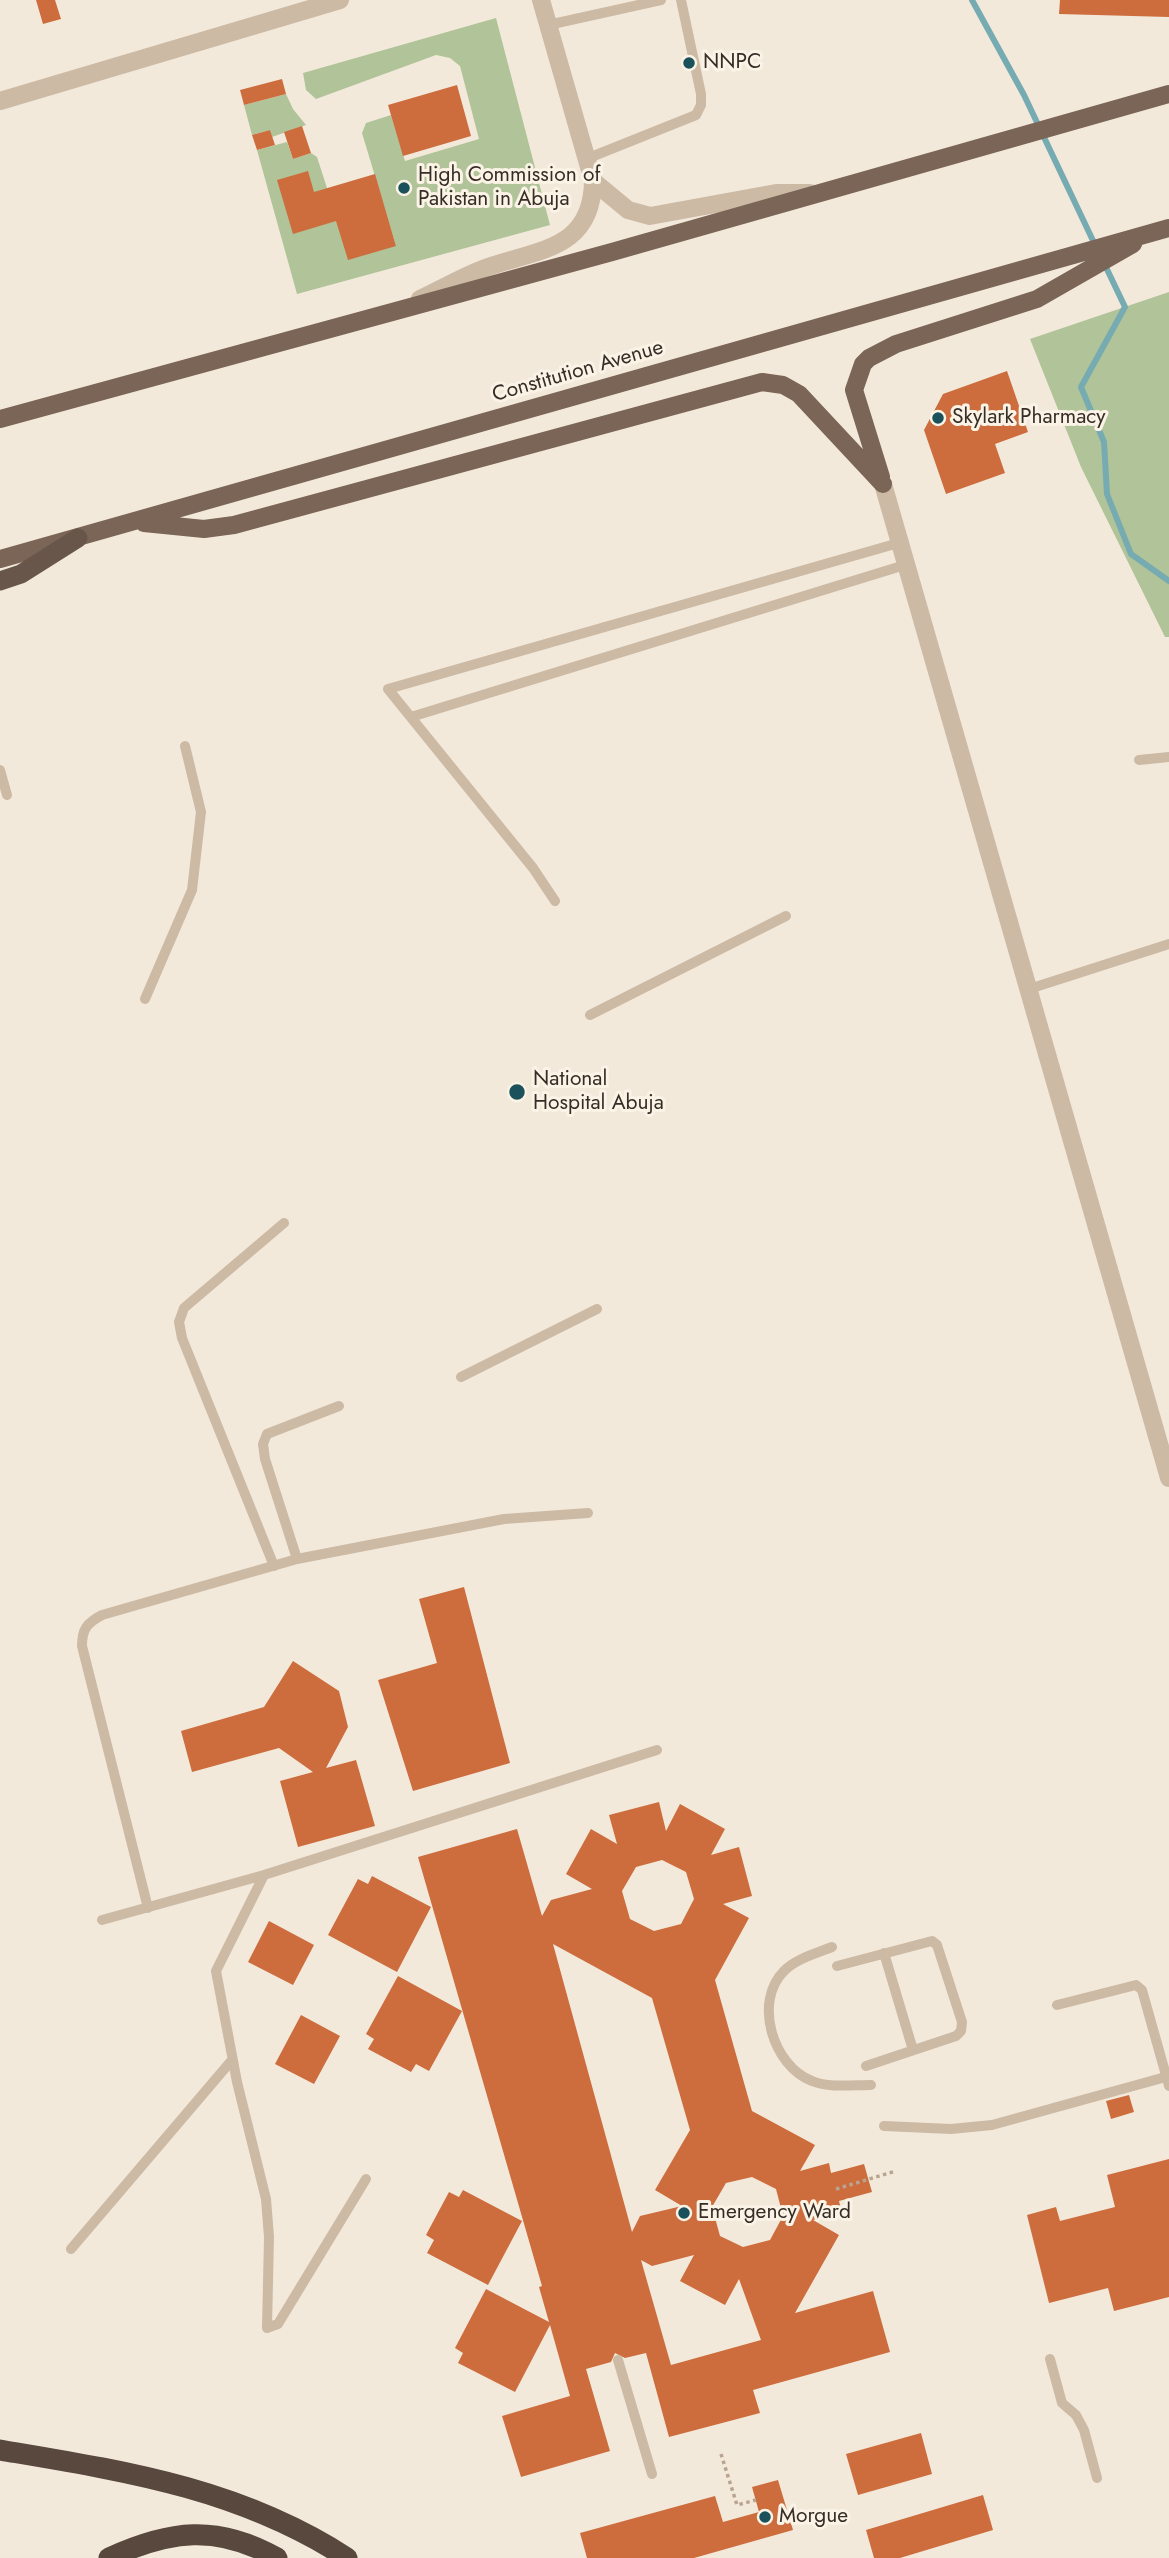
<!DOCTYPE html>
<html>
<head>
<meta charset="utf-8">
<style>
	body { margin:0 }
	canvas { display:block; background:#f3e9da }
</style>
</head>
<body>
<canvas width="1169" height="2558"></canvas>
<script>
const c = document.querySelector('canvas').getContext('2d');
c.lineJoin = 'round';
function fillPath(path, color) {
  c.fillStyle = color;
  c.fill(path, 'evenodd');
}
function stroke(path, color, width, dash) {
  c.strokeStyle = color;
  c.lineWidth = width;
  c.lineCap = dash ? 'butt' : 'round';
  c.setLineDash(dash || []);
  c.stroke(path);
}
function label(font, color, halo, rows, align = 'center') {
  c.font = font + ' Jost,sans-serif';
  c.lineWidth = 6;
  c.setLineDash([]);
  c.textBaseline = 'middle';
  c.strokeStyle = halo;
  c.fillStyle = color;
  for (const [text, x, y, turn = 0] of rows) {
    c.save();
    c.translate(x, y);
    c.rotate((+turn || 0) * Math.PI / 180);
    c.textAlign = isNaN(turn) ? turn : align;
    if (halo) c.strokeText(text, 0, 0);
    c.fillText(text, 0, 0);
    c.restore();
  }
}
fillPath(new Path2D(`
	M496,18l54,207 -253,69 -40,-144 30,-8 6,17 18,-6 6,4 10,31 69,58 -34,-113 4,-10 25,-8 14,46 74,-22 -19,-73 -10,-8 -14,-3 -120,44 -10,-9 -3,-17z
	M286,94l7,15 13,16 -34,12 -2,-7 -18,5 -8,-30z
	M1169,292v345h-4l-84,-170 -51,-128z`), '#b1c399');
stroke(new Path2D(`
	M972,0l52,95 72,152
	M1104,263l21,44 -44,80 23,55 3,52 24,60 38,27`), '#77abb2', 6);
fillPath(new Path2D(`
	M36,0h19l6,19 -18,5z
	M1060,0h109v17l-110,-3z
	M282,79l4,15 -42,11 -4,-15z
	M457,85l14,51 -68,20 -15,-51z
	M302,126l9,27 -18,6 -9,-27z
	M270,130l5,15 -18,5 -5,-15z
	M308,171l6,21 61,-18 21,72 -48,14 -12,-39 -43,13 -16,-54z
	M1007,371l21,61 -33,12 10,29 -59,21 -22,-64 19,-36z
	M464,1587l46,176 -97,28 -35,-111 59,-17 -18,-64z
	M293,1661l46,30 9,36 -22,41 30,-8 19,66 -77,21 -18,-66 33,-9 -34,-24 -87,24 -11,-41 83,-24z
	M659,1802l7,29 14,-27 45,25 -14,26 28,-8 13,49 -29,8 26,14 -34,62 37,131 63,34 -15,26 29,-8 2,10 33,-9 8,28 -33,9 3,12 -29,7 26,15 -44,78 78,-22 17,61 -137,38 7,23 -91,24 -23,-84 -21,5 -10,-5 -4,9 -25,7 24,82 -89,26 -19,-61 68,-20 -20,-71 -35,67 -57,-29 5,-10 -8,-5 31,-59 63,33 -10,-35 3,-1 -124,-429 99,-28 25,87 9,-16 41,-11 -26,-15 25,-45 26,15 -8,-29zM662,1860l24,12 8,27 -13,25 -27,7 -24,-12 -8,-28 14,-24zM553,1944l99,54 38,132 -35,60 27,16 -42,10 -8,16zM752,2177l24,12 7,27 -13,24 -27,7 -23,-11 -8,-29 14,-24zM694,2255l-14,26 45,24 14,-26 22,61 -90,25 -30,-105 11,6z
	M372,1876l59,31 -34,65 -69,-37 30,-56 10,5z
	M269,1921l45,24 -21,40 -45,-23z
	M398,1976l64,35 -33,60 -13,-7 -5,8 -43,-23 6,-10 -8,-5z
	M301,2015l39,21 -26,48 -39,-20z
	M1129,2095l5,17 -23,7 -5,-18z
	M1169,2159v138l-55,14 -6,-23 -59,15 -22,-88 29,-8 4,14 55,-14 -8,-32z
	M463,2190l59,31 -34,64 -61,-32 7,-13 -8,-5 23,-43 10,5z
	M921,2433l11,41 -74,21 -12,-41z
	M778,2480l15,50 -99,28h-107l-7,-25 135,-37 8,26 36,-10 -7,-25z
	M983,2495l10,35 -93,28h-26l-8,-28z`), '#cd6c3d');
stroke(new Path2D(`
	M836,2189l60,-18
	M721,2454l16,51 19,-5`), '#b8a48f', 3.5, [3.5, 3.5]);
stroke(new Path2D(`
	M548,25l113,-25
	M586,159l110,-44 5,-10v-11l-20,-94
	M411,717l497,-153
	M1139,760l30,-3
	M0,770l7,25
	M555,901l-22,-33 -145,-179 514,-147
	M1029,989l140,-45
	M145,999l47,-109 9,-78 -16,-66
	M590,1015l196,-99
	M461,1377l136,-68
	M297,1559l-32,-100 -2,-15 4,-10 72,-28
	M274,1566l-92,-228 -3,-16 5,-14 100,-85
	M264,1875l-48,96 21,111 29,117 3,38 -2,91 11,-4 88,-145
	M148,1908l-66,-262c0,-17 5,-23 20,-31l195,-56 207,-40 84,-6
	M102,1920l162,-45 393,-125
	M832,1947c-15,6 -37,12 -48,24 -31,31 -11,95 28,110 17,7 41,4 59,4
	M884,1953l29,97
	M837,1966l95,-25 5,4 25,77 -1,9 -5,5 -90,30
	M1057,2005l79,-20 6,5 27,96
	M884,2126l67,3 41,-4 177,-49
	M71,2249l161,-189
	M1050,2359l12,44 14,12 8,15 13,48
	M618,2360l34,114`), '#ccbaa5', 10);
stroke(new Path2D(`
	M0,101l340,-101
	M593,181l35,29 22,6 126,-23h34
	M420,299c22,-10 45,-24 68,-32 52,-18 104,-18 105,-86l-52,-181
	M883,484l286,994`), '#ccbaa5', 18);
stroke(new Path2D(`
	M0,419l612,-167 557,-158
	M881,477l-27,-87 9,-26 6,-6 27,-14 141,-45 96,-55
	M144,523l60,6 30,-4 528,-143 21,3 16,9 84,90
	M0,559l1169,-331`), '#7a6557', 18);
stroke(new Path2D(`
	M0,581l21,-7 57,-36`), '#69564a', 19);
stroke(new Path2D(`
	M0,2450c124,21 239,38 347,108
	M109,2558c61,-28 108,-34 168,0`), '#58483d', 21);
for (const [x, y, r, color] of [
	[689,63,7,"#1a515b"],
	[404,188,7,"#1a515b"],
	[938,418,7,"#1a515b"],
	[517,1092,9,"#1a515b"],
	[684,2213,7,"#1a515b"],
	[765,2517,7,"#1a515b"]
]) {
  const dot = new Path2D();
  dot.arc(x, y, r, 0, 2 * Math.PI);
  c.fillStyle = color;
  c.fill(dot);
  stroke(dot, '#faf3e6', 2.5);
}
label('21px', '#372d27', '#faf3e6', [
	["NNPC",703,63],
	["High Commission of",418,176],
	["Pakistan in Abuja",418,200],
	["Skylark Pharmacy",952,418],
	["National",533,1080],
	["Hospital Abuja",533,1104],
	["Emergency Ward",698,2213],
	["Morgue",779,2517]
], 'left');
label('21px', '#372d27', '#faf3e6', [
	["Constitution Avenue",578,372,-16]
]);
</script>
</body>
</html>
